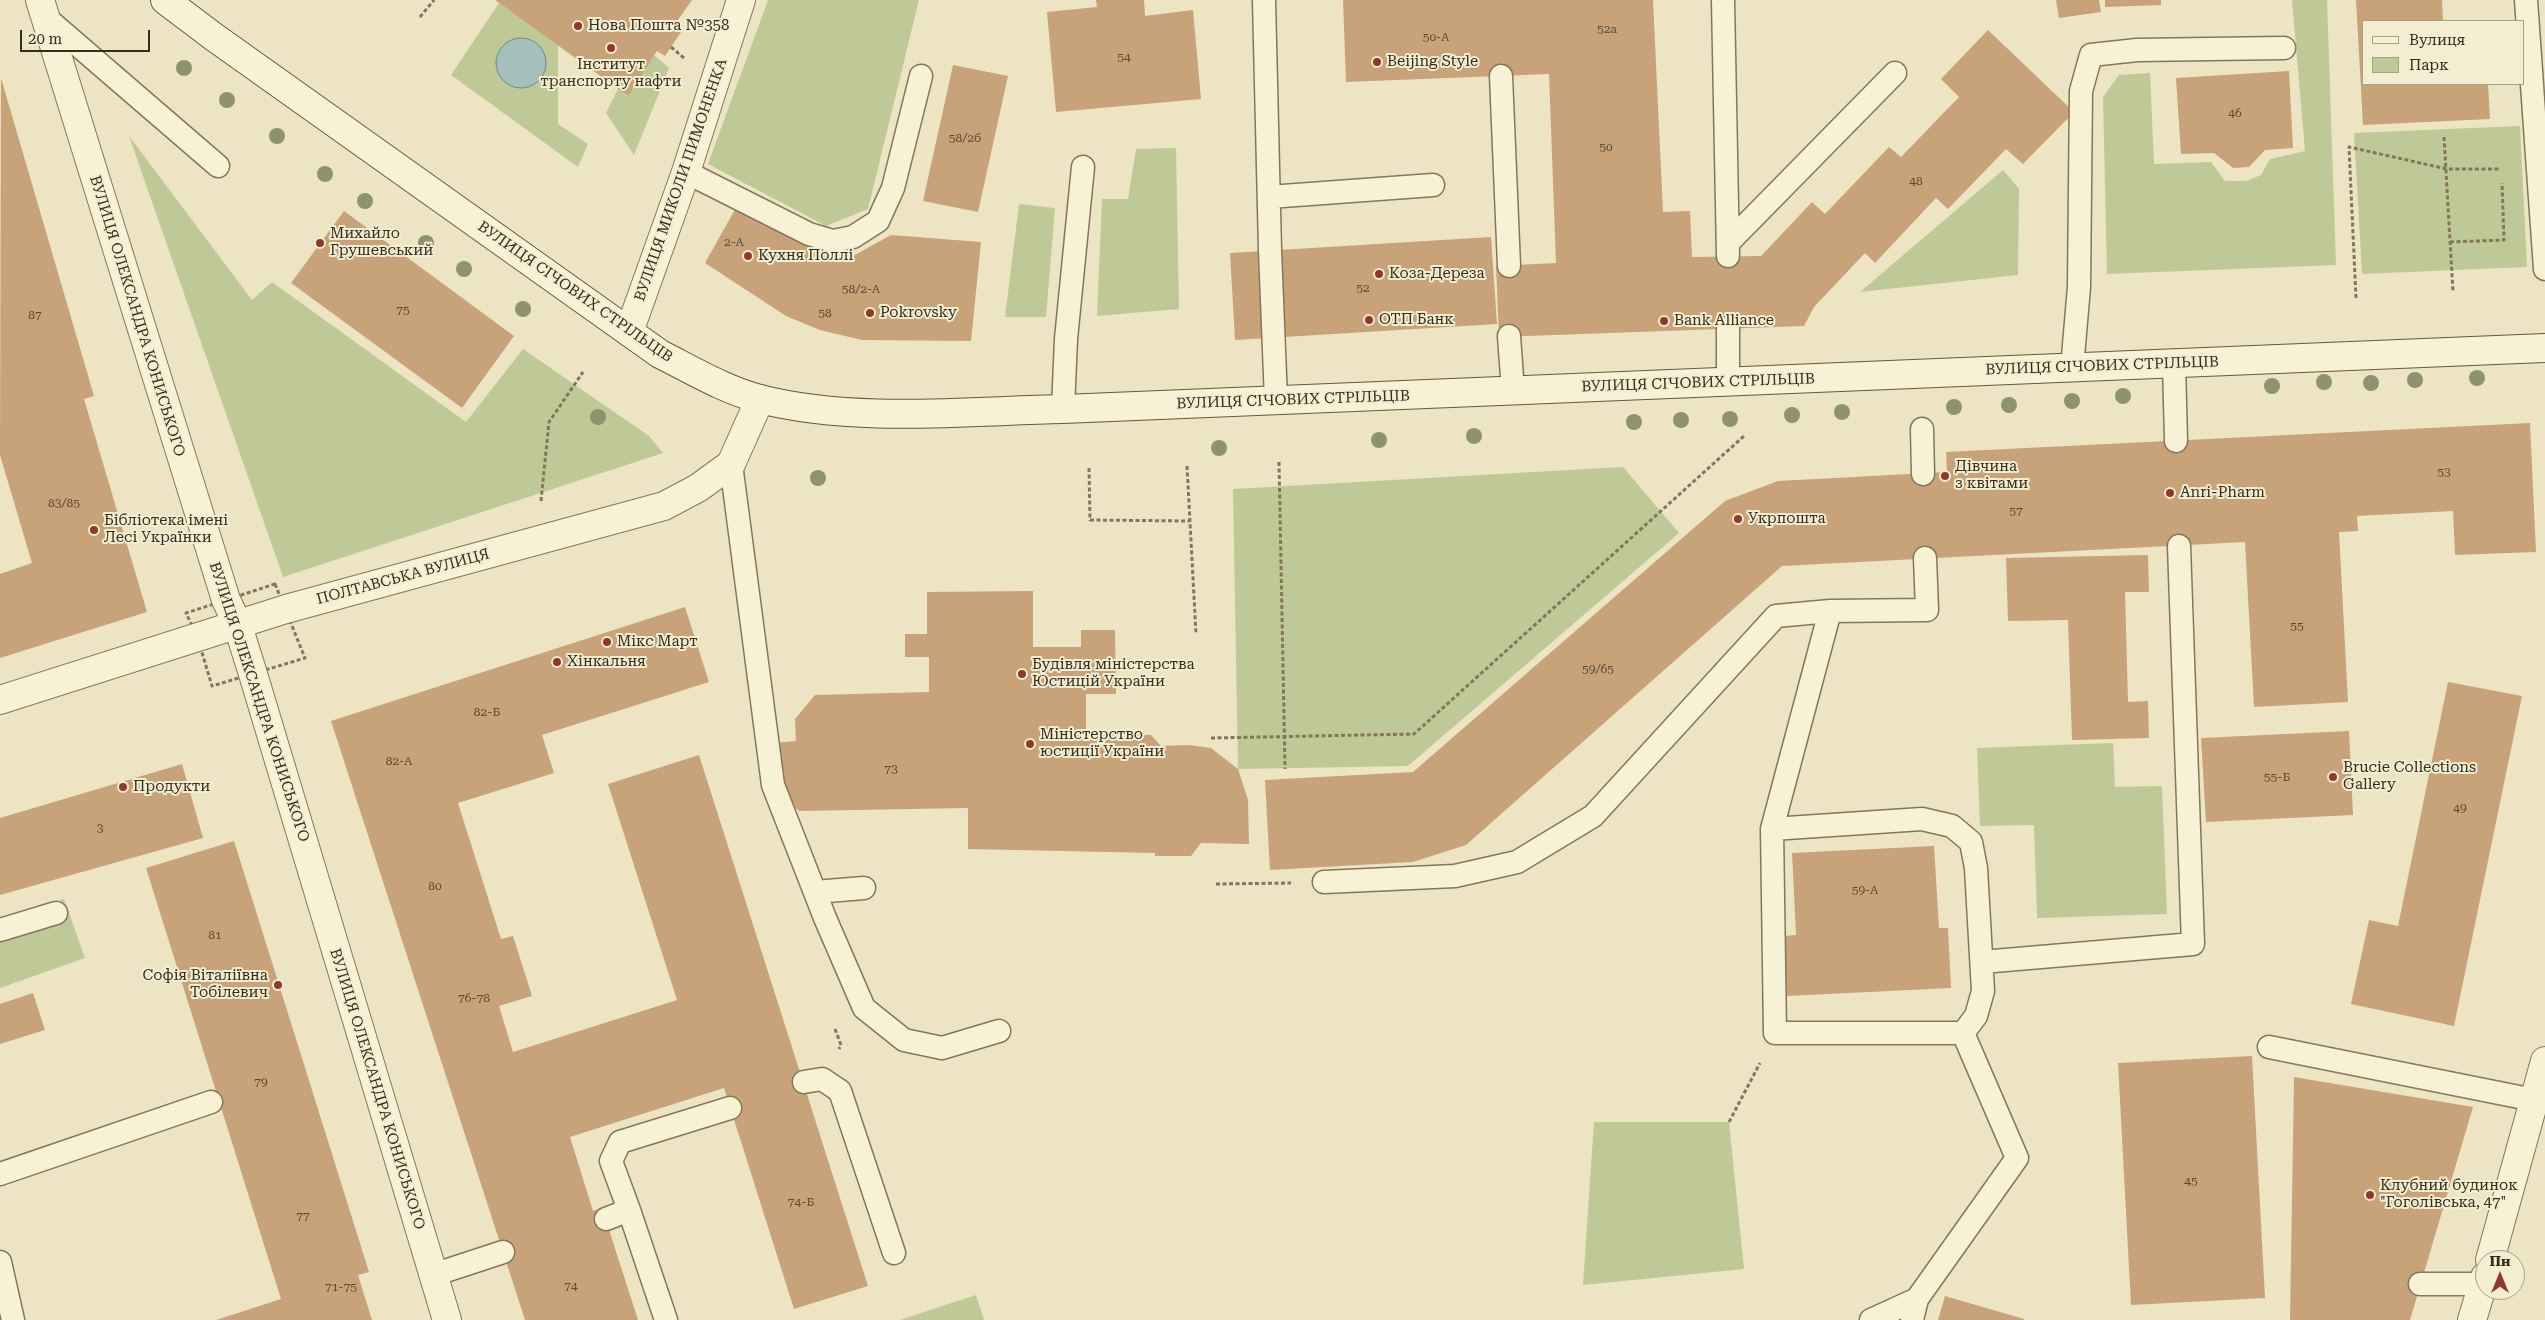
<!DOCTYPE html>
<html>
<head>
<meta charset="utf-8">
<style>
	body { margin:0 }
	#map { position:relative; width:2545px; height:1320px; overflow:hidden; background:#ece4c3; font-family:"Roboto Serif",serif }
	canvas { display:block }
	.legend { position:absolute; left:2362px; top:20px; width:162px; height:65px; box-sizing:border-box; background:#f3edd2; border:1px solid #a7a08a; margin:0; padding:6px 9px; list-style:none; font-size:15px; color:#352c1e }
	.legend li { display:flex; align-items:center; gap:10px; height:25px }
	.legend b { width:25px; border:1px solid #a7a08a }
	.north { position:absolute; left:2475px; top:1250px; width:50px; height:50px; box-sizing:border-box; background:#f3edd2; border:1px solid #a7a08a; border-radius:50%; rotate:0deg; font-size:14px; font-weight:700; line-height:20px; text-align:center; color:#352c1e }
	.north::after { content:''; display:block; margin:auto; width:18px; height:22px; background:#91382e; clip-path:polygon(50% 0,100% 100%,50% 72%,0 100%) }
	.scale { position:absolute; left:20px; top:30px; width:130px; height:22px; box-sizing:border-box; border:2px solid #352c1e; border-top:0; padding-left:6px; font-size:15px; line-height:18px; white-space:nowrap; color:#352c1e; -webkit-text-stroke:4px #f3edd2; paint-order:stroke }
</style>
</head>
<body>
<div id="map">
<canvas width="2545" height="1320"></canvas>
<ul class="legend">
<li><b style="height:6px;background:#f7f1d5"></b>Вулиця</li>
<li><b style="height:14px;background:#bec997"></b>Парк</li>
</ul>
<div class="north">Пн</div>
<div class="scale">20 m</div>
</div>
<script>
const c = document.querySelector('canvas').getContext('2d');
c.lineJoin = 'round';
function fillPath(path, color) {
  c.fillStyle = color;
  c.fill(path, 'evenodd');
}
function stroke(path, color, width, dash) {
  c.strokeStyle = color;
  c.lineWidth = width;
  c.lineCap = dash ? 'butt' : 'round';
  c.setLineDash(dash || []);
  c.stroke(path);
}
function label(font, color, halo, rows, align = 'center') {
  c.font = font + ' "Roboto Serif",serif';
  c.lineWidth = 4;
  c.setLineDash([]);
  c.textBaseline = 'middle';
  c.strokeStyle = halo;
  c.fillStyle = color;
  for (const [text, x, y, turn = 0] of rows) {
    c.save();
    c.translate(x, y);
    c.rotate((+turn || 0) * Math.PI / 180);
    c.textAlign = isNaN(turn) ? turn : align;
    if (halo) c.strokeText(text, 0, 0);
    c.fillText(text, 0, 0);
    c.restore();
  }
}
fillPath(new Path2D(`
	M768,0h151l-51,209 -42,17 -118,-62z
	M2292,0h35l9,265 -229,9 -4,-177 16,-22 31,-2 4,91 57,-2 14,19h22l14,-6 9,-16 35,-8z
	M499,3l59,41v80l30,20 -10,23 -127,-92z
	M654,55l15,13 -35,87 -28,-42 12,-24 9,7z
	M2520,126l7,141 -165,7 -8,-141z
	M129,136l123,164 20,-18 194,140 57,-73 126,87 14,17 -380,124z
	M1176,148l3,161 -82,7 5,-117h26l8,-50z
	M2003,170l16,19 -1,86 -158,17z
	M1019,204l36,4 -9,109h-41z
	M1623,467l56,66 -271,233 -170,3 -5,-280z
	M2113,743l2,44 47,-1 5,128 -130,4 -3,-93 -54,1 -3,-78z
	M64,899l21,59 -85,30v-66z
	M1594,1122h135l15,147 -161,16z
	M976,1295l8,25h-84z`), '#bec997');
const water = new Path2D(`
	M496 63a25 25 0 1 1 50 0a25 25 0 1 1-50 0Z`);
fillPath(water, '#a5bfba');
stroke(water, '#6c8c88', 1);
fillPath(new Path2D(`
	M495,0h197l-17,24 8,5 -18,27 -8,-5 -29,45z
	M1096,0h48l1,16 48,-6 8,89 -145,13 -9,-100 50,-5z
	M1343,0h310l10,212 27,-1 2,46 69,-1 51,-54 13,12 64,-67 12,10 58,-60 -18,-18 47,-49 86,82 -51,52 -17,-15 -58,60 -12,-11 -61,65 -10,-10 -51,54 -10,19 -305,11 -3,-71 60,-3 -7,-189 -203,8z
	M2056,0h43l2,12 -42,6z
	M2105,0h56v5l-56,2z
	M2356,0h86l1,21h-79v63h124l2,35 -127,6z
	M953,65l55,11 -30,136 -55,-11z
	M2289,71l4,77 -28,2 -16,17 -16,1 -19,-15 -33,1 -5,-76z
	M1,78l93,318 -10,3 63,213 -147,46v-84l32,-11 -32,-108z
	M737,206l86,47 30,3 38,-21 90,7 -10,99 -109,-1 -42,-10 -34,-14 -81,-53z
	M344,211l170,125 -52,72 -171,-125z
	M1491,237l6,87 -262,16 -5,-87z
	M2530,423l6,129 -81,3 -2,-44 -96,5 1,15 -19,1 9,170 -94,5 -9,-165 -463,24 -316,279 -53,17 -143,8 -5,-90 148,-8 312,-271 53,-20 169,-9 -1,-20z
	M2148,555l1,37h-24l3,110 20,-1 1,37 -77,2 -4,-120 -60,1 -2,-63z
	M1033,591v56h48v-17h34l1,64h-30v39l65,2 10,11 28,-1 22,3 27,21 10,31 1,44 -48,-1 -10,13h-36v-3l-187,-4v-41l-169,3 -20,-18 -5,-50 22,-2 -1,-22 20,-24 114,-3v-35h-24v-23h22v-42z
	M685,607l24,75 -167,53 12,38 -96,30 43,136 12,-3 19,60 -33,10 14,46 164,-52 -69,-216 91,-29 169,531 -74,23 -70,-221 -154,49 23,74 9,-3 36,112h-113l-194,-599z
	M2448,682l74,14 -68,330 -103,-22 18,-84 29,6z
	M2349,731l4,84 -147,7 -5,-84z
	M182,764l21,74 -203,57v-77z
	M234,841l135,431 -11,3 14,45h-156l65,-21 -135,-431z
	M1934,846l5,82h9l3,60 -164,8 -3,-60 12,-1 -4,-82z
	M33,993l12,37 -45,14v-40z
	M2252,1056l13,242 -134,7 -13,-242z
	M2294,1077l179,30 -63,213h-120z
	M1945,1296l79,23v1h-86z`), '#c8a37a');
const lane = new Path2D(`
	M1264,0l6,250 6,150
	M1723,0l5,256
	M2526,0l19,269
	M44,16l174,150
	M1501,76l8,190
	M686,172l123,62 24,7 20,-4 25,-16 15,-33 28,-112
	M1269,197l164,-12
	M1728,243l167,-170
	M1509,336l4,55
	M2174,364l2,77
	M2072,368l7,-81 2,-196 10,-36 46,-5 147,-2
	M1728,381v-53
	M1063,409l3,-70 17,-172
	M1922,429l1,45
	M731,464l42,321 52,133 39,90 40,32 38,8 57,-17
	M1830,611l-58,218 3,204h188
	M1772,829l150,-10 30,7 19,16 5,26 7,123 -7,25 -13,17
	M1324,882l131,-6 62,-14 76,-46 183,-200 54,-5 97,-1 -2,-52
	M815,892l49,-4
	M0,930l56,-17
	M1982,962l211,-18 -14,-398
	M2269,1047l265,53
	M804,1082l18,-3 18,12 54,162
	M0,1174l211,-72
	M629,1210l37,110
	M606,1219l23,-9 -18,-49 9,-19 110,-34
	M0,1262l13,58
	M433,1275l70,-23
	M2420,1284h63
	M1871,1320l46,-21
	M1912,1320l5,-21 100,-141 -54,-125`);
const street = new Path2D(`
	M40,0l186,600 11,23 16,51 194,646
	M629,332l57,-160 55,-172
	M0,700l286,-91 378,-103 34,-18 33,-24 29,-65
	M2490,1260l55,-199
	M2472,1320l13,-43`);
const secondary = new Path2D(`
	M165,0l49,37 446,317c32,16 65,36 100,45 93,24 207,12 303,10l1482,-61`);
stroke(lane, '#85765b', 25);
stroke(street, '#85765b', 30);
stroke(secondary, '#67573e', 30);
stroke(new Path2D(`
	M420,17l14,-17
	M671,47l13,11
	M2444,137l9,155
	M2450,242l54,-2 -2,-57
	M2356,298l-7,-151 98,22h54
	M1279,462l6,307
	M1187,466l9,168
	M1089,468l1,52 100,1
	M541,501l8,-79 34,-50
	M275,584l30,74 -93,28 -15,-50 -11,-23z
	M1211,738l203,-4 330,-298
	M1216,884l75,-1
	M835,1029l6,16 -2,4
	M1729,1122l31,-59`), '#85765b', 3, [4, 2.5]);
stroke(lane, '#f7f1d5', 22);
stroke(street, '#f7f1d5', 28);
stroke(secondary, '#f7f1d5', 28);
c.fillStyle = '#8e936d';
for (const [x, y] of [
	[184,68],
	[227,100],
	[277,136],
	[325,174],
	[365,201],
	[426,243],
	[464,269],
	[523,309],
	[2477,378],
	[2415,380],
	[2324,382],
	[2371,383],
	[2272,386],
	[2123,396],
	[2072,401],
	[2009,405],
	[1954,407],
	[1842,412],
	[1792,415],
	[598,417],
	[1730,419],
	[1681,420],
	[1634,422],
	[1474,436],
	[1379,440],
	[1219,448],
	[818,478]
]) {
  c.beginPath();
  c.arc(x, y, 8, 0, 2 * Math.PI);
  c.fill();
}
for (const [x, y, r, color] of [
	[578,26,5,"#91382e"],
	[611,48,5,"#91382e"],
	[1377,62,5,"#91382e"],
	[320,243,5,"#91382e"],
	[748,256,5,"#91382e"],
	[1379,274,5,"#91382e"],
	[870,313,5,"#91382e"],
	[1369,320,5,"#91382e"],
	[1664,321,5,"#91382e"],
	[1945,476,5,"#91382e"],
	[2170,493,5,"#91382e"],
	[1738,519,5,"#91382e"],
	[94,530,5,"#91382e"],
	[607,642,5,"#91382e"],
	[557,662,5,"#91382e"],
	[1022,674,5,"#91382e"],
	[1030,744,5,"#91382e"],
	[2333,777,5,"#91382e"],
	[123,787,5,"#91382e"],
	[278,985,5,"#91382e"],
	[2370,1195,5,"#91382e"]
]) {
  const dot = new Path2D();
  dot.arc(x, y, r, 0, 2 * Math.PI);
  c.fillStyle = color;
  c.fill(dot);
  stroke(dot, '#f3edd2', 2);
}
label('12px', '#5a4a35', null, [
	["52а",1607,29],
	["50-А",1436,37],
	["54",1124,57],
	["46",2235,113],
	["58/2б",965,138],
	["50",1606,147],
	["48",1916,181],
	["2-А",734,242],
	["52",1363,288],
	["58/2-А",861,289],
	["75",403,310],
	["58",825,313],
	["87",35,315],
	["53",2444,472],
	["83/85",64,503],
	["57",2016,511],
	["55",2297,626],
	["59/65",1598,669],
	["82-Б",487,712],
	["82-А",399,761],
	["73",891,769],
	["55-Б",2277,777],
	["49",2460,808],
	["3",100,828],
	["80",435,886],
	["59-А",1865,890],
	["81",215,935],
	["76-78",474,998],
	["79",261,1082],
	["45",2191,1181],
	["74-Б",801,1202],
	["77",303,1216],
	["74",571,1286],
	["71-75",341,1287]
]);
label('15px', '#352c1e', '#f3edd2', [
	["Нова Пошта №358",588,26],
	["Beijing Style",1387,62],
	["Інститут",611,65,"center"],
	["транспорту нафти",611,82,"center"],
	["Михайло",330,234],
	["Грушевський",330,251],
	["Кухня Поллі",758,256],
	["Коза-Дереза",1389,274],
	["Pokrovsky",880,313],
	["ОТП Банк",1379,320],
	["Bank Alliance",1674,321],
	["Дівчина",1955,467],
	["з квітами",1955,484],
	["Anri-Pharm",2180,493],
	["Укрпошта",1748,519],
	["Бібліотека імені",104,521],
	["Лесі Українки",104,538],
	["Мікс Март",617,642],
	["Хінкальня",567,662],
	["Будівля міністерства",1032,665],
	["Юстицій України",1032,682],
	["Міністерство",1040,735],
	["юстиції України",1040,752],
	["Brucie Collections",2343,768],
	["Gallery",2343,785],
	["Продукти",133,787],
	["Софія Віталіївна",268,976,"right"],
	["Тобілевич",268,993,"right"],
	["Клубний будинок",2380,1186],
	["\"Гоголівська, 47\"",2380,1203]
], 'left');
label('15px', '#352c1e', '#f3edd2', [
	["ВУЛИЦЯ МИКОЛИ ПИМОНЕНКА",681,180,-71],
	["ВУЛИЦЯ СІЧОВИХ СТРІЛЬЦІВ",575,292,35],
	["ВУЛИЦЯ ОЛЕКСАНДРА КОНИСЬКОГО",137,316,73],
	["ВУЛИЦЯ СІЧОВИХ СТРІЛЬЦІВ",2102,366,-2],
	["ВУЛИЦЯ СІЧОВИХ СТРІЛЬЦІВ",1698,383,-2],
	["ВУЛИЦЯ СІЧОВИХ СТРІЛЬЦІВ",1293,400,-2],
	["ПОЛТАВСЬКА ВУЛИЦЯ",403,577,-15],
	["ВУЛИЦЯ ОЛЕКСАНДРА КОНИСЬКОГО",259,702,72],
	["ВУЛИЦЯ ОЛЕКСАНДРА КОНИСЬКОГО",377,1089,73]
]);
</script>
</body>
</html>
